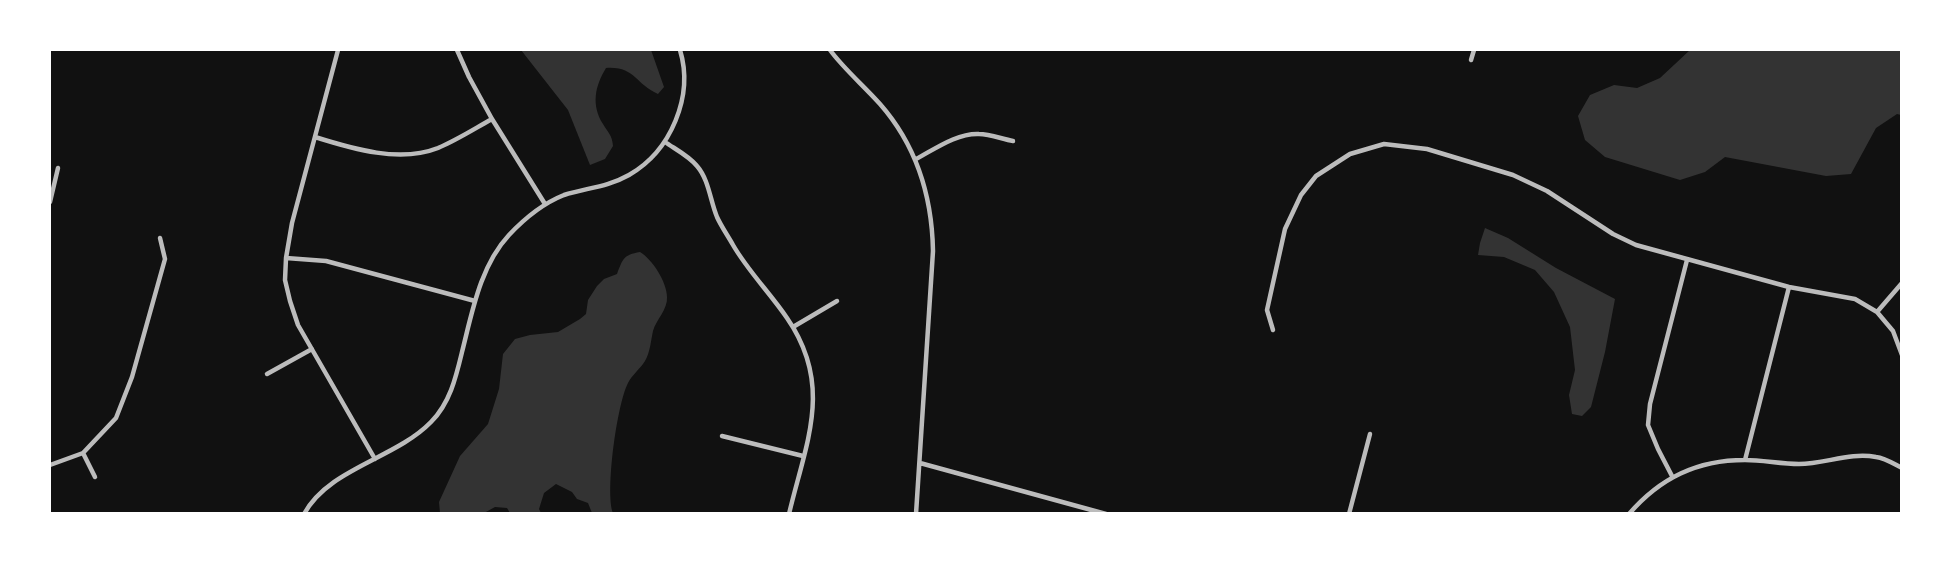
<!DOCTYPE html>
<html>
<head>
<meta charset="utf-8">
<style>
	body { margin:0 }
	#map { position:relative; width:1951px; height:563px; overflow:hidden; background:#111; font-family:"Zilla Slab",serif }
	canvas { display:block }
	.frame { position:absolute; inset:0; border:51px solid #fff; pointer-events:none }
</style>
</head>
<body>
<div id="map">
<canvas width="1951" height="563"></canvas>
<div class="frame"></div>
</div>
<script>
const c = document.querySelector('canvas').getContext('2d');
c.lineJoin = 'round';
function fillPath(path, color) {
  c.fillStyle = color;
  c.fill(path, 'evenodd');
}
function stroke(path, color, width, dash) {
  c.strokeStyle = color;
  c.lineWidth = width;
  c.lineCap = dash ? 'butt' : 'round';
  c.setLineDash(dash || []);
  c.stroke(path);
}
fillPath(new Path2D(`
	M521,50h130l13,37 -6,7c-23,-10 -23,-28 -52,-26 -11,18 -15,37 -3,56 5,9 9,10 10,22l-8,13 -15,6 -22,-55z
	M1690,50h211v65l-4,-1 -21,14 -25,46 -25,2 -101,-19 -20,15 -25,8 -75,-23 -20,-17 -7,-24 12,-21 24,-10 23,3 23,-10z
	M1485,228l23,10 48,30 59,31 -10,53 -14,55 -9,9 -10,-2 -3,-19 6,-25 -5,-43 -16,-35 -19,-22 -31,-13 -26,-2 2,-12z
	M640,252c12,7 27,30 27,45 1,12 -11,23 -14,34 -2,9 -3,22 -8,30 -5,8 -13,14 -17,22 -11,21 -23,109 -15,130h-21l-4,-10 -11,-4 -5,-7 -16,-8 -12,9 -5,16 2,4h-31l-3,-5 -12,-1 -11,6h-44l-1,-11 21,-46 28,-32 11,-35 4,-35 12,-15 15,-4 28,-3 22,-13 6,-5 2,-14 9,-14 7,-7 13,-5c6,-15 6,-19 23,-22z`), '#333');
stroke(new Path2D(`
	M338,50l-46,173 -6,35 -1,22 5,21 8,24 77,134
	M457,50l12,27 23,42 53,85
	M830,50c14,19 33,35 50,54 36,41 52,93 53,147l-17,263
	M1471,60l3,-10
	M315,137c38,12 85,26 123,11 19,-8 36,-19 54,-29
	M665,142c10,7 24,14 32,24 12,14 13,34 20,51 4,9 11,19 16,28 15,26 37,48 54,73 47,68 19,124 2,196
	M916,159c19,-10 41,-26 63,-25 11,0 23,5 34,7
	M50,202l8,-34
	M286,258l40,3 149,40
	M1877,312l25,-29
	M793,327l44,-26
	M1273,330l-6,-20 18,-81 16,-34 15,-19 34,-22 34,-10 43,5 86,26 34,16 66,43 23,11 153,42 66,12 22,13 16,19 9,24
	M267,374l45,-25
	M722,436l81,20
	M83,453l12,24
	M1745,460l44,-173
	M920,463l186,51
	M50,465l33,-12 33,-35 16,-41 33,-118 -5,-21
	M1672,476l-14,-27 -10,-24 2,-21 37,-144
	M304,514c25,-46 91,-55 127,-92 19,-19 25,-45 31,-70 10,-39 18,-86 47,-117 15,-16 35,-32 55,-40 22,-7 44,-8 65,-20 42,-24 65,-79 51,-125
	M1349,514l21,-80
	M1629,514c31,-36 68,-54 116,-54 18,0 36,4 54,4 26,0 51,-12 77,-7 9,1 18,7 26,11`), '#bcbcbc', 4.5);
</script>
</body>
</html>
